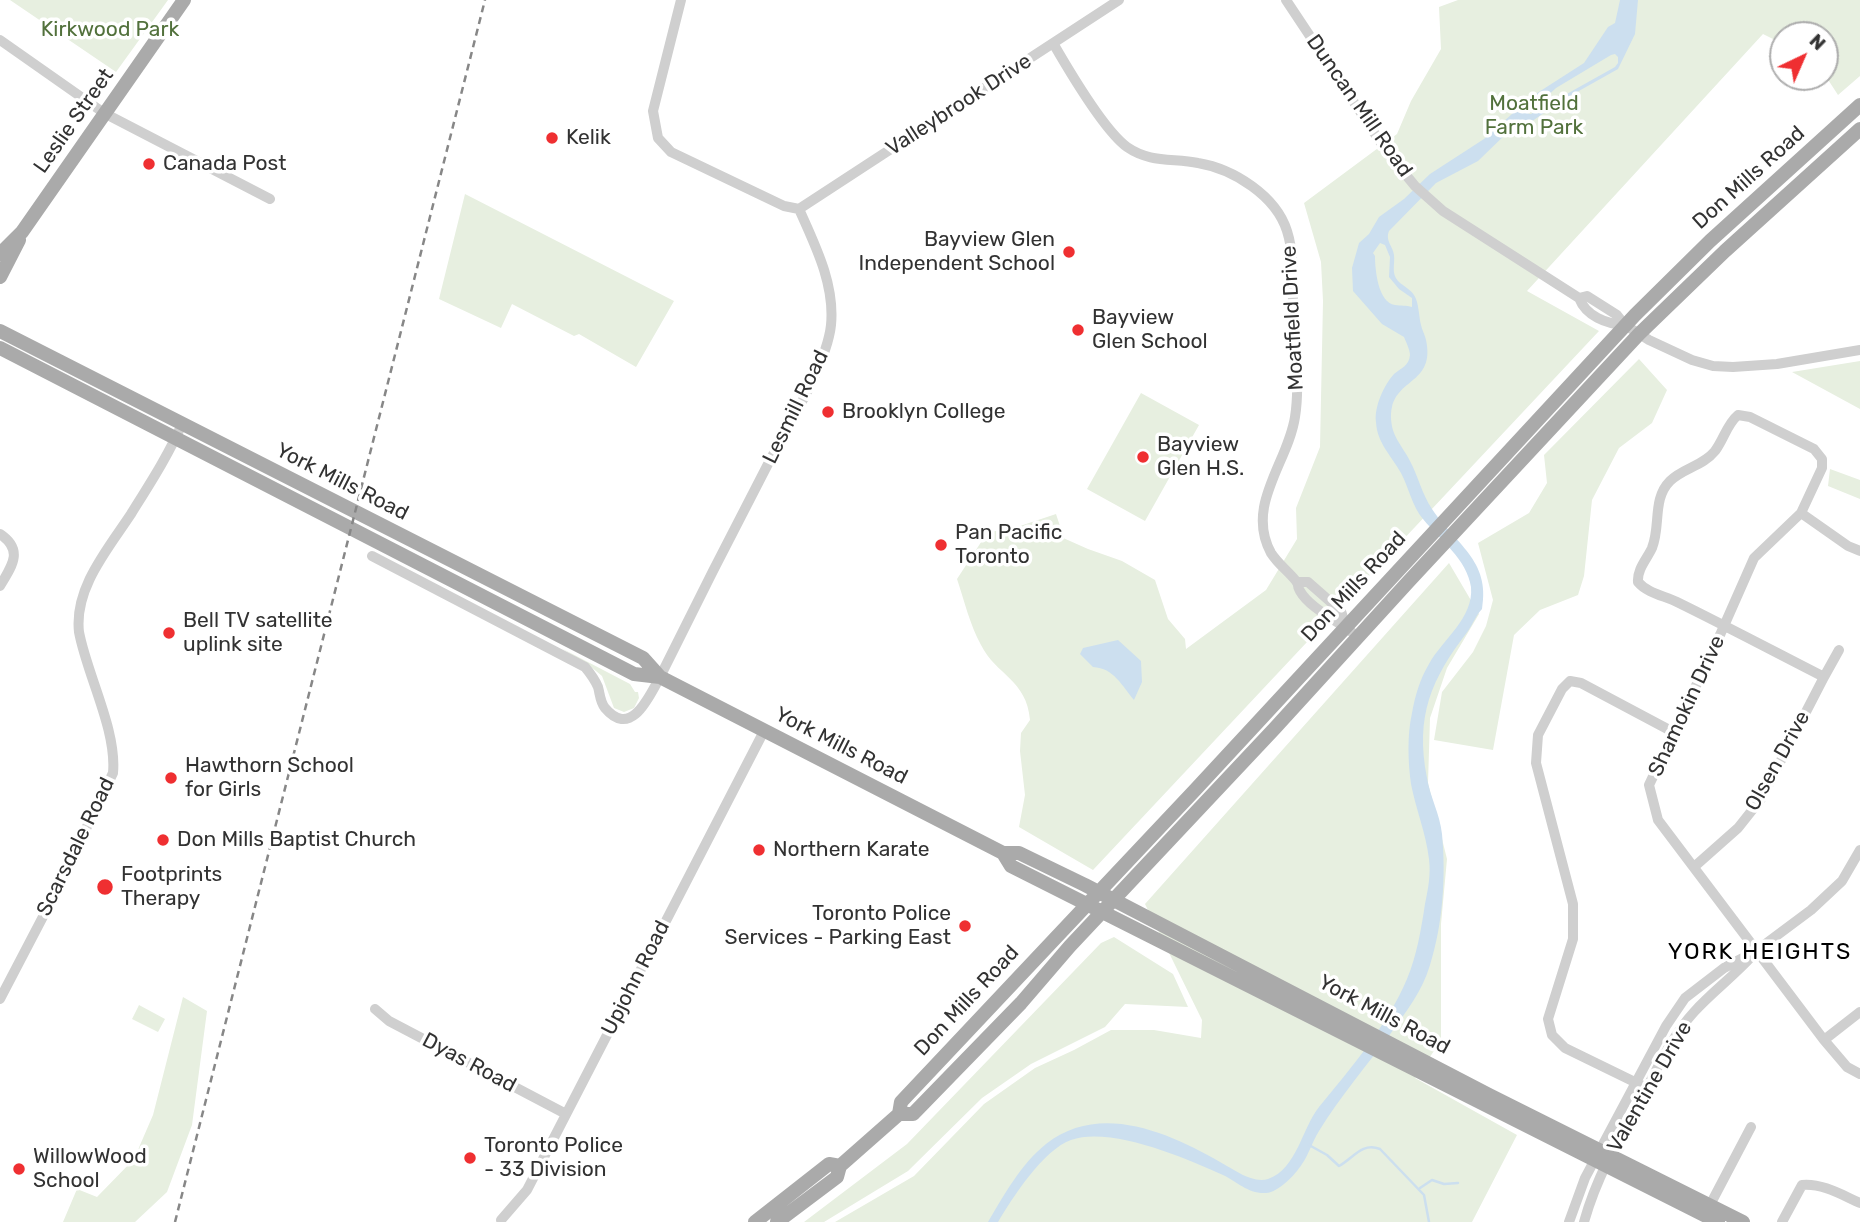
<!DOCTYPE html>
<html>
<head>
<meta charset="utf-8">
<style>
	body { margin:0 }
	#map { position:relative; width:1860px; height:1222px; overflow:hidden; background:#fff; font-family:Rubik,sans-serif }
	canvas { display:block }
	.north { position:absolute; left:1769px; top:21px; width:70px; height:70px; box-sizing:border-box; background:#fff; border:2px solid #adadad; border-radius:50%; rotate:44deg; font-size:19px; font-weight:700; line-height:28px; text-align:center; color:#323232 }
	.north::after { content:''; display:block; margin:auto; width:24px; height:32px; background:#ef2f31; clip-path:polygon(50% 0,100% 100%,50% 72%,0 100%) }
</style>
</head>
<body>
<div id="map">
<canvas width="1860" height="1222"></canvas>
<div class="north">N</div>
</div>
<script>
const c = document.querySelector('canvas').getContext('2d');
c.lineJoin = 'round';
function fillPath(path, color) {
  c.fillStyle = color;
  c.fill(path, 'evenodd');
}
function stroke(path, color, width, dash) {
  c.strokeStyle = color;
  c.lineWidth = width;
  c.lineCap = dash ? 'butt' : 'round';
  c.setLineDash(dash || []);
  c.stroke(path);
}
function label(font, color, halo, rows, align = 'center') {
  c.font = font + ' Rubik,sans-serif';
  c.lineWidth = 7;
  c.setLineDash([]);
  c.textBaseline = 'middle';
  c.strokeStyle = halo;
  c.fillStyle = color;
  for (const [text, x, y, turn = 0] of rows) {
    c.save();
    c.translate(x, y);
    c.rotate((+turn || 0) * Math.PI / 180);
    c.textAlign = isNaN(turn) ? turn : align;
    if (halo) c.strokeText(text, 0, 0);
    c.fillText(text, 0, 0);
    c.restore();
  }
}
fillPath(new Path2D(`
	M10,0h158l-52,72z
	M1458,0h402v76l-22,19 -13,-20v-40h-42v9l-20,-10 -236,257 72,40 -506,539 -74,-43 6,-32 -5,-44 1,-18 9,-13c-3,-40 -34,-45 -49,-75 -11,-20 -17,-45 -24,-66l30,-46 29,-7 1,1 39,-13 7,21 -2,2 27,12 34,12 33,19 13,39 17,20 1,10 80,-59 31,-51 -1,-31 24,-61 3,-146 -2,-39 -17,-59 93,-69 14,-33 30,-52 -2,-42z
	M465,194l209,107 -38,66 -57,-33 -5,2 -62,-32 -11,24 -62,-29z
	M1639,359l28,31 -15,33 -33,25 -27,52 -8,76 -6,19 -38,15 -26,25 -21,115 -59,-10 8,-48 31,-40 13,-26 7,-26 -15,-57 51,-30 18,-30 -3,-28z
	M1860,361v48l-68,-37z
	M1141,393l58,32 -54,96 -58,-32z
	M1830,469l30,11v19l-32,-13z
	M1449,563l30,51 -32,54 -17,50 -2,65 19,76 -6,65v117l-26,37 102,57 -45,87h-637l79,-46 70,-72 51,-36 39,-18 37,-20h43l47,8 1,-18 -57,-116z
	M561,648l69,36 5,8h3l1,6 -5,10 -10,4 -10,-4 -12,-32 -12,-10z
	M1114,937l59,37 15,33 -63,-3 -20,23 -74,37 -49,34 -74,73 -84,51h-20l103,-78 194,-201z
	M183,997l24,14 -15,114 -25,67 -32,30h-72l14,-33 20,8 37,-38 19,-44z
	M139,1005l26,14 -7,13 -26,-13z`), '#e7efe0');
fillPath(new Path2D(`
	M1620,0h18l-3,34 -17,35 -57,32 -33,23 -17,5 -33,32 -42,22 -47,48c-4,10 4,15 5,24 1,10 -3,18 4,26 6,6 15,9 18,18 3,8 3,18 5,26 1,5 4,10 5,15 9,42 -27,38 -34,67 -2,8 -1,18 2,26 4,10 11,18 16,28 8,15 12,33 22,48 23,35 59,51 50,100 -6,6 -9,15 -14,22 -37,48 -53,85 -41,147 3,19 13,36 15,56 4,42 1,90 -12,131 -8,27 -23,45 -39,68 -24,32 -51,64 -72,98 -7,11 -10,23 -17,33 -7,11 -23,28 -36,29 -18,1 -28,-11 -43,-18 -38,-17 -112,-49 -152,-35 -28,10 -58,57 -73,82h-10c16,-27 33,-58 58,-78 53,-42 122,-12 174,18 13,7 33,22 48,17 29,-10 34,-51 51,-72 32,-39 68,-81 88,-128 10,-24 14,-49 18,-75 3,-15 6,-29 4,-45 -3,-26 -13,-49 -18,-75 -3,-22 -4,-49 1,-71 3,-17 8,-34 17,-49 13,-24 45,-46 42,-77 -4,-28 -31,-47 -48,-68 -11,-13 -14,-31 -22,-46 -10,-18 -24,-30 -25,-51 -2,-15 8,-37 18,-48 7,-6 15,-8 16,-19 0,-5 -4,-13 -6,-18l-22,-13 -29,-33 -1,-23 7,-25 10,-9 10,-17 25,-18 26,-25 54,-35 47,-42 53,-34 24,-36 7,-4zM1615,54l3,3v6l-3,4 -84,47h-3l28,-26 55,-33zM1380,243l5,2 5,12 -1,20 10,12 13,9v9c-6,-2 -11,-1 -17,-2 -17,-2 -20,-36 -20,-49l-2,-3z
	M1118,640l23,21 1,21 -8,18c-12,-14 -20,-32 -41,-33l-13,-13 3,-6z`), '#ccdfef');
stroke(new Path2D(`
	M1309,1145l18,10 12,11c14,-7 22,-24 41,-17l44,46 5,27
	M1420,1188l12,-8 12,4 14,-1`), '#ccdfef', 2.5);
stroke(new Path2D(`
	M681,0l-28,111 5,27 13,14 113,54 15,3
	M1286,0l101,152 28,34 28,25 136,87 8,-2 30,19 8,10 24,15 43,20 21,6 20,1 44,-3 83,-14
	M0,40l104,73 166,86
	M1053,43c15,26 52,88 74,104 23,16 46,11 71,16 36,6 78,33 89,68 9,28 5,62 6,90 2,31 7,65 2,96 -7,46 -50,88 -24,136 7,11 17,18 25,28 4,6 0,3 4,10 10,18 42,32 58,46
	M799,209l320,-209
	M1579,298c7,18 27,26 46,27
	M1801,513l47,33 12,5
	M0,534c24,16 12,32 0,52
	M372,556l213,111c5,6 10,13 13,20 2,7 2,15 7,21 26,31 44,-11 55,-31 35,-71 71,-142 108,-213 19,-36 59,-100 63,-139 4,-41 -16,-80 -32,-116
	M1297,582h11l33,29 5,16
	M1824,677l15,-27
	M1694,867l44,-39 23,-29 63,-122c-49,-25 -98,-51 -147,-75 -12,-6 -30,-9 -39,-20 -1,-13 9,-23 14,-34 9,-22 0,-49 18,-67 13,-13 33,-15 45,-30 9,-12 12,-27 23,-36l12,2 64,32 8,10v9l-21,45 -47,45 -34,77 -71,150 9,35 166,220 23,27 13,7
	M0,999l47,-90 66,-136c4,-43 -26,-98 -34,-141 -5,-44 29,-83 52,-118 18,-29 37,-58 51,-90
	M375,1009l14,12 177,93
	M1824,1040l36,-28
	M1647,1088l-82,-40 -13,-13 -4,-16 25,-80v-35l-37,-141 2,-28 24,-46 8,-8 11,2 94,50
	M1710,1205l41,-78
	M501,1220l26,-30 237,-459
	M1569,1222l16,-44 81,-152 19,-28 39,-30 32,-17 55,-41 31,-29 18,-31
	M1584,1222c13,-47 38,-89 62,-132 14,-27 27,-55 48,-78 18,-20 40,-36 58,-56
	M1782,1222l20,-37c20,-2 40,10 58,18`), '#cfcfcf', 10);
stroke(new Path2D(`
	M0,254l22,-22 162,-232
	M0,277l19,-37
	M0,331l643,327 17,19
	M0,348l634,326 26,3 343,176h16l66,32 404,210 254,127
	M1003,853l8,13 707,356
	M899,1114h14l108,-111 49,-57 205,-218 134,-147 230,-247 86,-83 135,-122
	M755,1222l74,-58 11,2
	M777,1222l60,-45 3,-11 59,-52 2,-12 294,-312 440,-475 75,-74 150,-136`), '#aaa', 14);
stroke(new Path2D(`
	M175,1222l310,-1222`), '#878787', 2.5, [7, 5]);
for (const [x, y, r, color] of [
	[552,138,7,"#ef2f31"],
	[149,164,7,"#ef2f31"],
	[1069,252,7,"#ef2f31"],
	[1078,330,7,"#ef2f31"],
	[828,412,7,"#ef2f31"],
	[1143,457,7,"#ef2f31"],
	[941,545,7,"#ef2f31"],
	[169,633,7,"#ef2f31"],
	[171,778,7,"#ef2f31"],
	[163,840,7,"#ef2f31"],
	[759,850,7,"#ef2f31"],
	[105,887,9,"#ef2f31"],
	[965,926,7,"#ef2f31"],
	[470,1158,7,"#ef2f31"],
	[19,1169,7,"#ef2f31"]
]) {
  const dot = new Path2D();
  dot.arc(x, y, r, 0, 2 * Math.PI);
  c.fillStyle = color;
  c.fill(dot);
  stroke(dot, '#fff', 2.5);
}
label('21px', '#52713c', '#fff', [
	["Kirkwood Park",110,30],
	["Moatfield",1534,104],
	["Farm Park",1534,128]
]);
label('21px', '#323232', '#fff', [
	["Valleybrook Drive",959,105,-33],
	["Duncan Mill Road",1359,106,55],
	["Leslie Street",74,121,-55],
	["Don Mills Road",1749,178,-42],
	["Moatfield Drive",1293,318,-93],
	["Lesmill Road",796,407,-64],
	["York Mills Road",342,482,27],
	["Don Mills Road",1354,587,-47],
	["Shamokin Drive",1687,706,-65],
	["York Mills Road",841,746,27],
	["Olsen Drive",1778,761,-61],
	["Scarsdale Road",76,847,-64],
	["Upjohn Road",636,978,-63],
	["Don Mills Road",967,1001,-47],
	["York Mills Road",1384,1015,28],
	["Dyas Road",469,1063,28],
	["Valentine Drive",1650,1087,-60]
]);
label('21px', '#323232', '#fff', [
	["Kelik",566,138],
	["Canada Post",163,164],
	["Bayview Glen",1055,240,"right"],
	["Independent School",1055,264,"right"],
	["Bayview",1092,318],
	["Glen School",1092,342],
	["Brooklyn College",842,412],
	["Bayview",1157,445],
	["Glen H.S.",1157,469],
	["Pan Pacific",955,533],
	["Toronto",955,557],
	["Bell TV satellite",183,621],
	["uplink site",183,645],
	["Hawthorn School",185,766],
	["for Girls",185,790],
	["Don Mills Baptist Church",177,840],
	["Northern Karate",773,850],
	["Footprints",121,875],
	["Therapy",121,899],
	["Toronto Police",951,914,"right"],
	["Services - Parking East",951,938,"right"],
	["Toronto Police",484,1146],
	["- 33 Division",484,1170],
	["WillowWood",33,1157],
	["School",33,1181]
], 'left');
c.letterSpacing = '2px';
label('23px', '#000', '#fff', [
	["YORK HEIGHTS",1760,952]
]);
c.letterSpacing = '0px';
</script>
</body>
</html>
